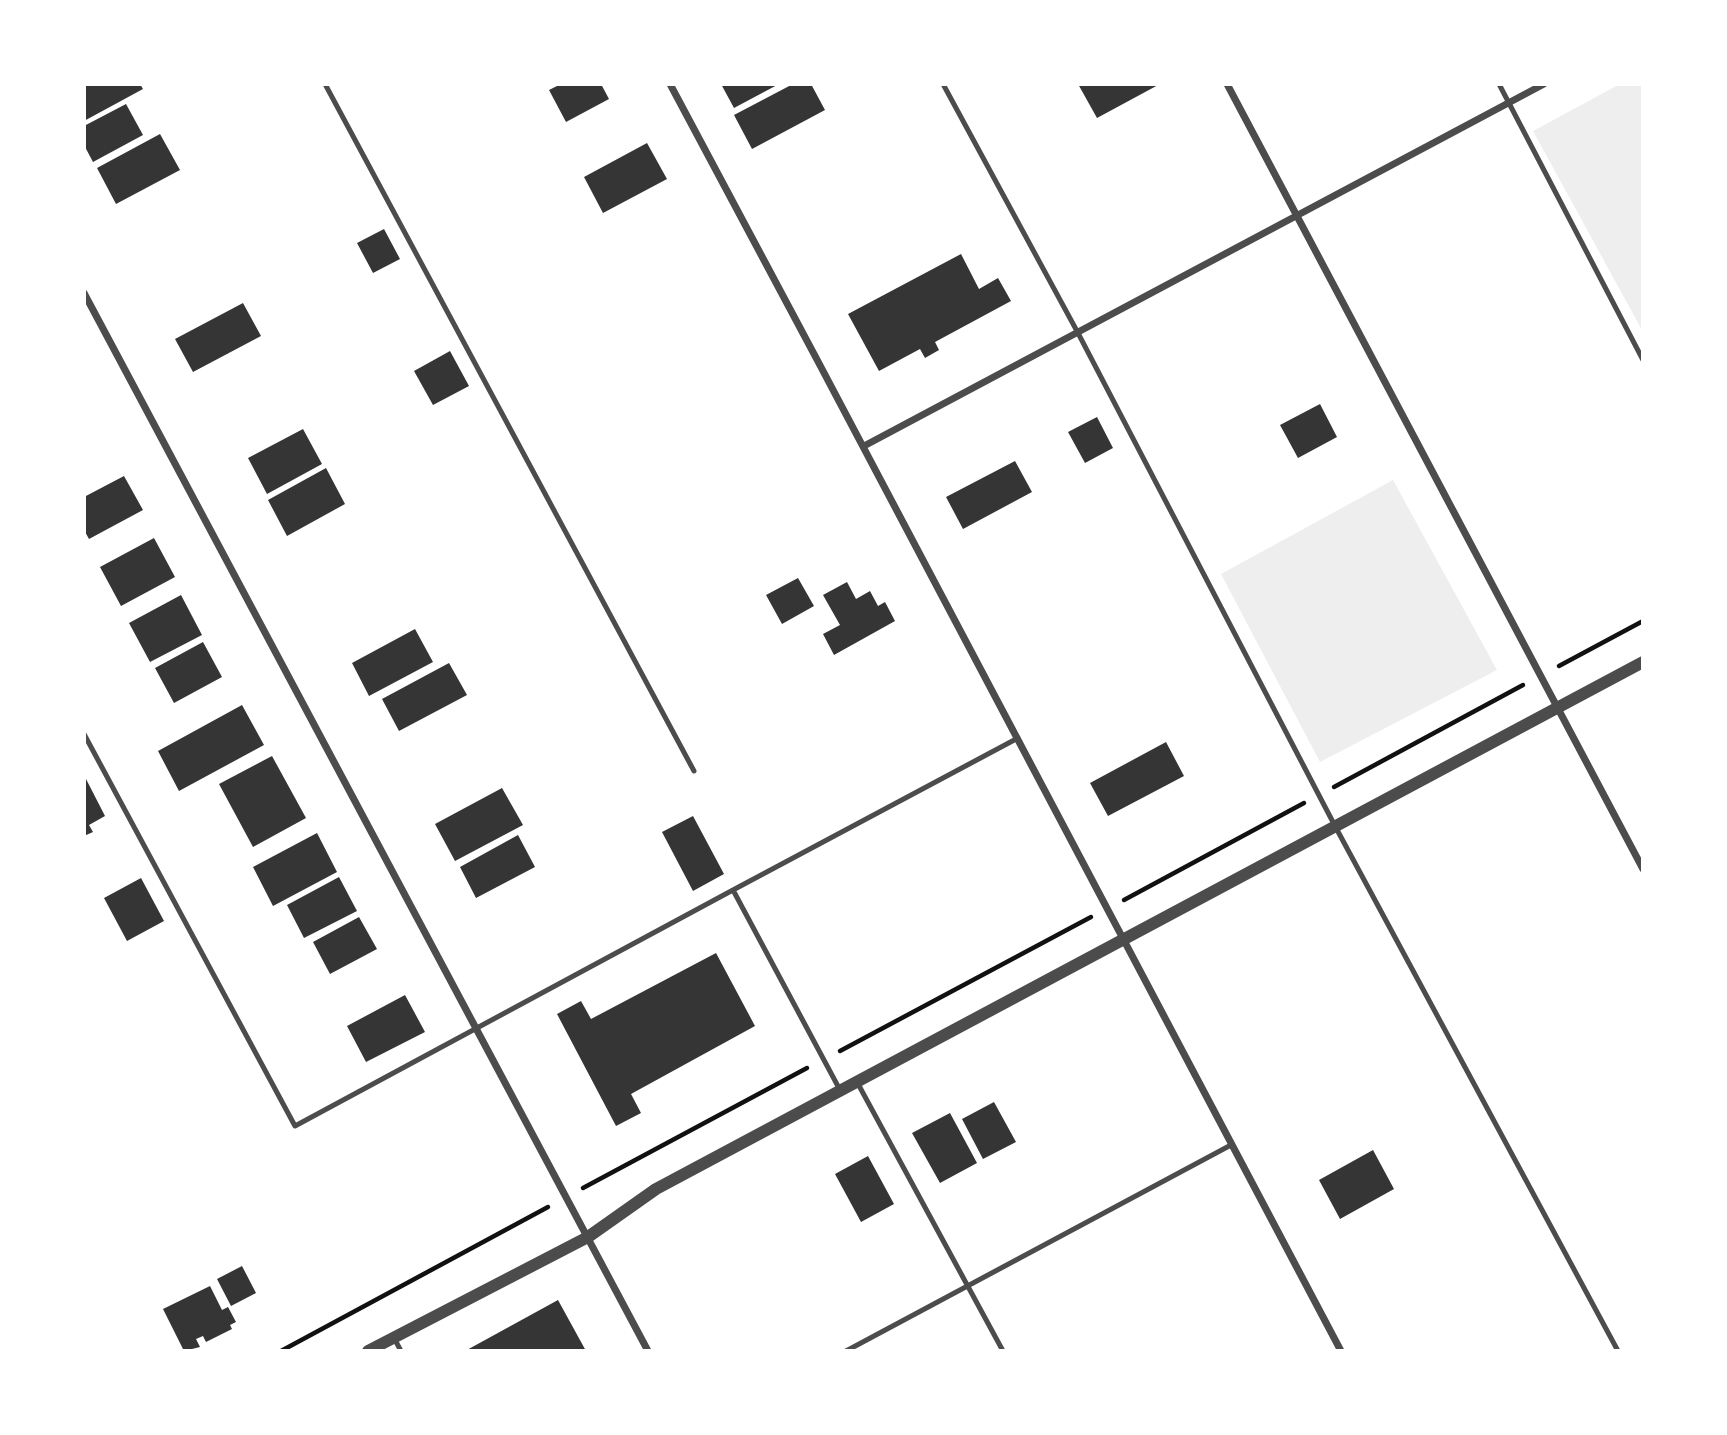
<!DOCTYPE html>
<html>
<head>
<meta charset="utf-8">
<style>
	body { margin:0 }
	#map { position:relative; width:1727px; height:1435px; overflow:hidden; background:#fff; font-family:"Titillium Web",sans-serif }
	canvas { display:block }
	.frame { position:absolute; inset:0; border:86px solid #fff; pointer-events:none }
</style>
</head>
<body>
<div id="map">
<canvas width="1727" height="1435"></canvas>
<div class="frame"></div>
</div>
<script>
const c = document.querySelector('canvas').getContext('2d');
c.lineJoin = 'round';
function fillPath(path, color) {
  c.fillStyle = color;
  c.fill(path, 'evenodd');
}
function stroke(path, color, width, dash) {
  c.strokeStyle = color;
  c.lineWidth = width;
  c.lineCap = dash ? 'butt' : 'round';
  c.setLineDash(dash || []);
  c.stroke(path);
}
fillPath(new Path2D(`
	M1620,84h23v248l-110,-201z
	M1393,480l104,190 -177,92 -99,-188z`), '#eee');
fillPath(new Path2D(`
	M84,84h56l3,5 -59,32z
	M561,84h40l8,15 -43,23 -17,-32z
	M721,84h58l-45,24z
	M793,84h18l14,26 -73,39 -18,-34z
	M1078,84h82l-63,34z
	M126,104l17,31 -50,27 -9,-17v-19z
	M160,134l20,36 -64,34 -19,-36z
	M647,143l20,36 -64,34 -19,-36z
	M384,229l16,30 -27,14 -16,-30z
	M961,254l18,35 19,-11 13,23 -76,41 4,8 -14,8 -5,-9 -41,22 -31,-57z
	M243,303l18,33 -68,36 -18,-33z
	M450,351l19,35 -36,19 -19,-34z
	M1320,404l17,33 -39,21 -18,-33z
	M1097,417l16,31 -28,15 -17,-31z
	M303,429l19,35 -55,30 -19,-36z
	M1015,461l17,31 -69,37 -17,-32z
	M326,468l19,36 -58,32 -19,-36z
	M124,476l19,34 -54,29 -5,-9v-33z
	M154,538l21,39 -54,29 -21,-39z
	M798,578l16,28 -32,18 -16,-29z
	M847,582l9,17 14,-8 8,15 7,-4 10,19 -61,34 -11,-21 17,-9 -17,-30z
	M181,595l21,40 -52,27 -21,-39z
	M415,629l18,33 -64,34 -17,-33z
	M203,642l19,35 -48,26 -19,-35z
	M449,663l18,32 -68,36 -17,-32z
	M242,705l22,40 -85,46 -21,-40z
	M1166,742l18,34 -76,40 -18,-33z
	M272,756l34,62 -53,29 -34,-63z
	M86,779l19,37 -16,9 4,7 -9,4v-56z
	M502,788l21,37 -68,36 -20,-37z
	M693,816l31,58 -31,17 -31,-59z
	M317,833l20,39 -64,34 -20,-39z
	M518,835l17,32 -59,31 -16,-31z
	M339,877l18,34 -53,27 -17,-33z
	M141,878l23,43 -37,20 -23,-43z
	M359,917l18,32 -47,25 -17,-32z
	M716,953l39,73 -124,68 10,19 -25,13 -59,-112 24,-13 10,18z
	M405,995l20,37 -59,30 -19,-36z
	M994,1102l22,40 -33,17 -21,-40z
	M950,1113l27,50 -37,20 -28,-50z
	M1373,1150l21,39 -54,30 -21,-39z
	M868,1156l26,48 -33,18 -26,-48z
	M242,1266l14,27 -25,13 -14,-27z
	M210,1286l12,24 6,-3 8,15 -6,3 2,4 -26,13 -3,-6 -7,3 4,8 -16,4 -21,-42z
	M558,1300l28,51h-121z`), '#353535');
stroke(new Path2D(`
	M1559,666l84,-45
	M1334,787l189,-102
	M1124,900l180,-97
	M840,1051l251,-134
	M583,1188l224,-120
	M281,1351l267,-144`), '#111', 4.5);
stroke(new Path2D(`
	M325,84l369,687
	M943,84l135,249 257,493 283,525
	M1499,84l144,276
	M84,734l211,392 438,-236 107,200
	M733,890l285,-152
	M857,1082l146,269
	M394,1338l7,13
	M846,1351l385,-206`), '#4c4c4c', 5);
stroke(new Path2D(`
	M670,84c226,421 446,845 671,1267
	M1227,84l416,785
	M84,293l564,1058
	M864,446l680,-362`), '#4c4c4c', 7);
stroke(new Path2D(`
	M368,1351l220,-114 68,-48 987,-527`), '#4c4c4c', 12);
</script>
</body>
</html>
